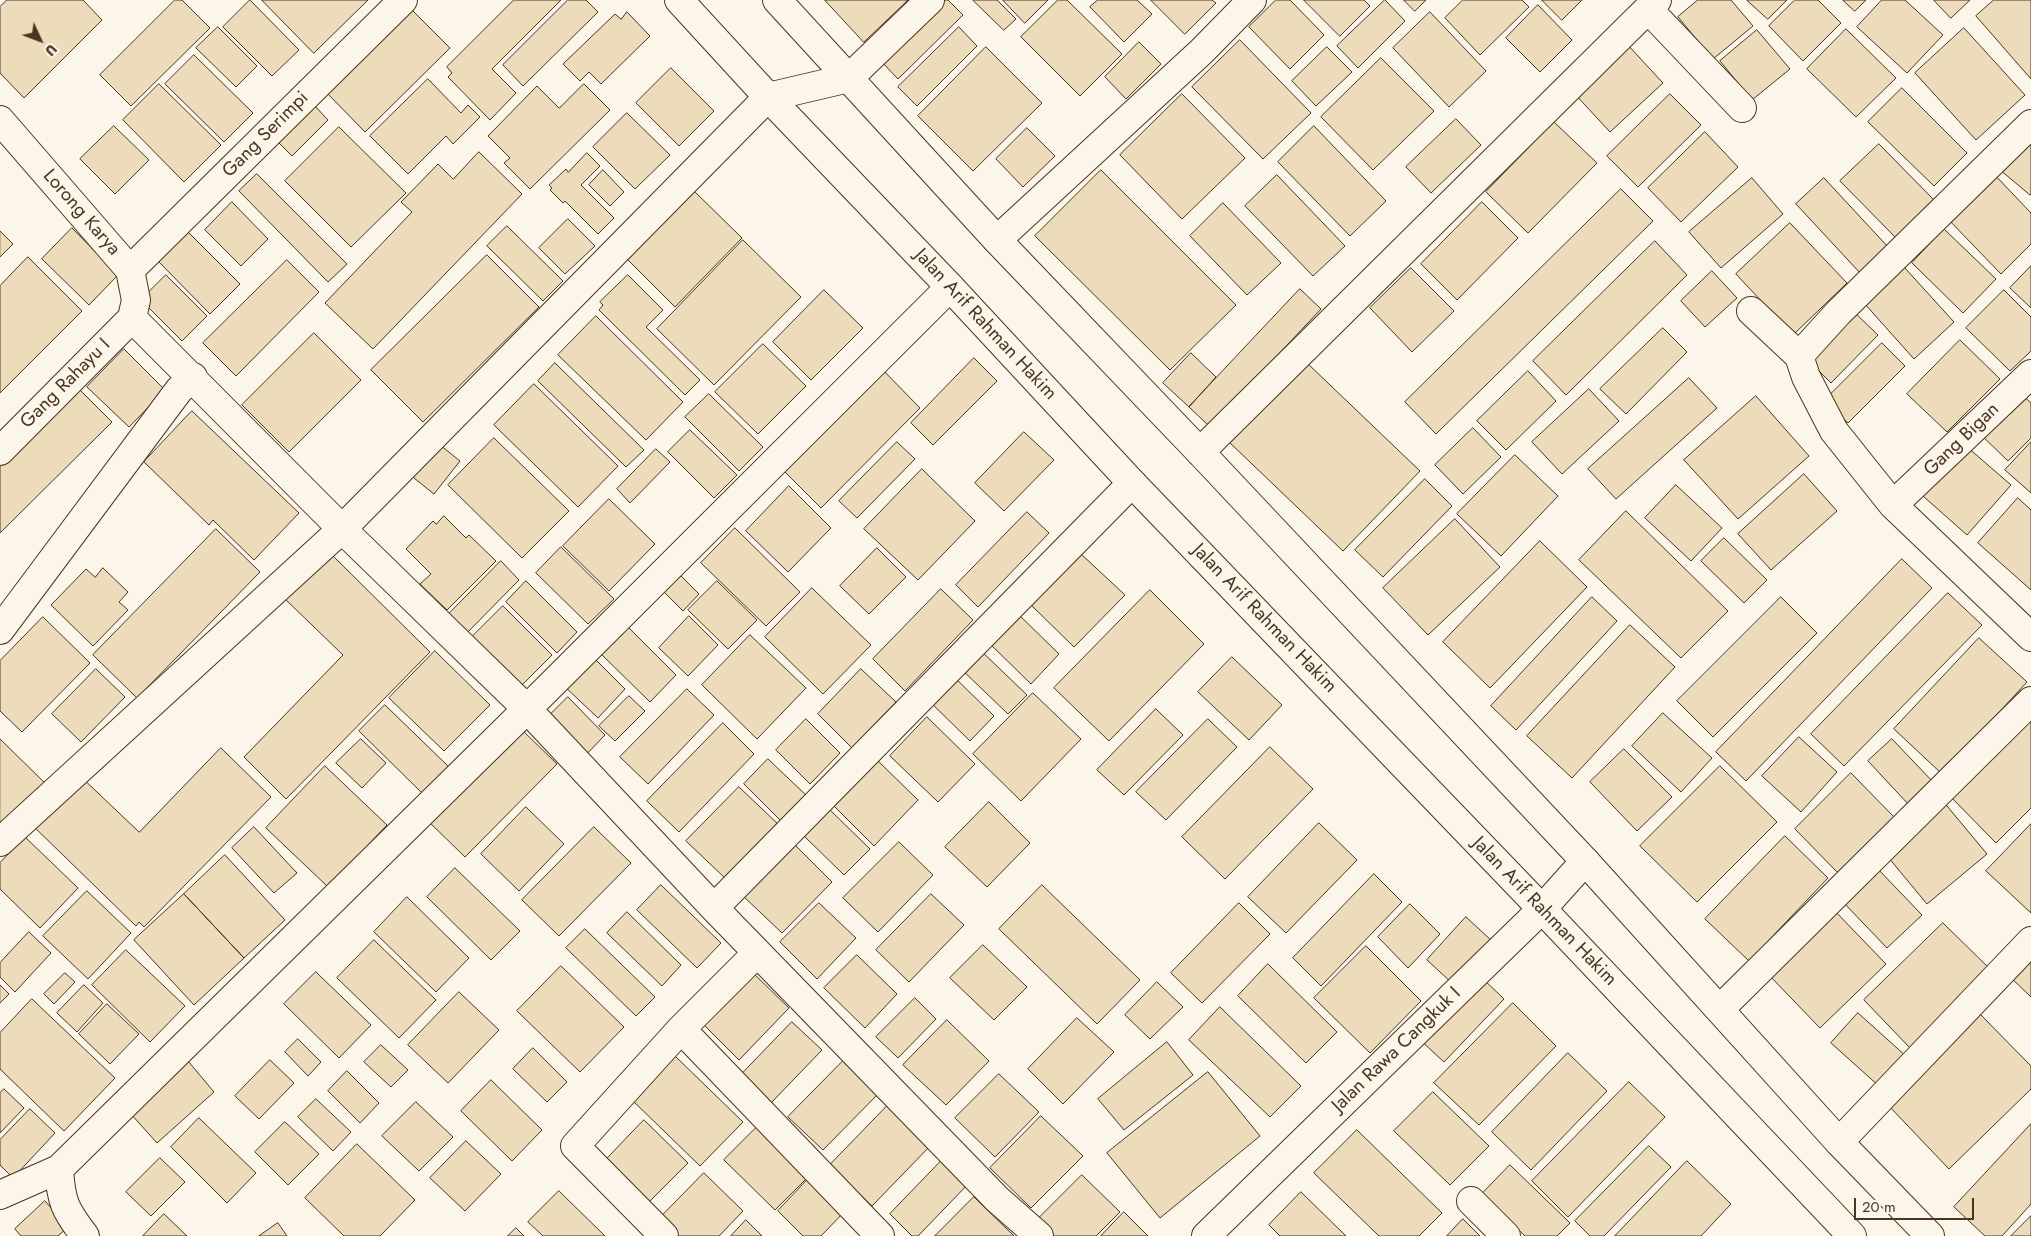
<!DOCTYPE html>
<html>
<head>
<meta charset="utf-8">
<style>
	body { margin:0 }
	#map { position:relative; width:2031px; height:1236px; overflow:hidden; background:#fbf6e9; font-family:Jost,sans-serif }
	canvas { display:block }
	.north { position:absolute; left:15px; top:15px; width:50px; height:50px; -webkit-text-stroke:4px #fbf6e9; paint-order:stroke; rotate:133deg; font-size:14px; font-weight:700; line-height:20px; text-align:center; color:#4a3520 }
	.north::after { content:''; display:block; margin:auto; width:18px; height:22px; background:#4a3520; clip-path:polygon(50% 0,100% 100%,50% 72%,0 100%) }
	.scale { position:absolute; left:1854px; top:1198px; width:120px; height:22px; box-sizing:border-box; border:2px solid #4a3520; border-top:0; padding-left:6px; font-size:15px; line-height:18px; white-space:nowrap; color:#4a3520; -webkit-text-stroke:4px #fbf6e9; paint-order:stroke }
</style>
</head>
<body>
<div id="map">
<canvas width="2031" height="1236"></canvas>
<div class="north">U</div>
<div class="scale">20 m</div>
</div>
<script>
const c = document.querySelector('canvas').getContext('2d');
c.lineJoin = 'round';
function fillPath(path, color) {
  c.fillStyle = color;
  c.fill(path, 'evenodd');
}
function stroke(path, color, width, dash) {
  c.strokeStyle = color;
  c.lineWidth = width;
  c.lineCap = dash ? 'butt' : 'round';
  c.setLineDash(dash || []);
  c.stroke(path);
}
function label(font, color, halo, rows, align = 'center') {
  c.font = font + ' Jost,sans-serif';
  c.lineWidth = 4;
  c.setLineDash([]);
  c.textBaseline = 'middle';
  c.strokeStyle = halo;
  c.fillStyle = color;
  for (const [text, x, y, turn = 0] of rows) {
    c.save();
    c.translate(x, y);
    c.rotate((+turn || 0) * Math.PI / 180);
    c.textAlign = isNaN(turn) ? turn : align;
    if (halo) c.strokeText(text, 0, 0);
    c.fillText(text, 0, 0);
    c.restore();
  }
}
const building = new Path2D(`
	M7,0h76l19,20 -78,78 -24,-25v-66z
	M175,0h7l28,28 -79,78 -31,-31z
	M250,0l49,50 -27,26 -49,-49z
	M262,0h106l-54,53z
	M514,0h47l-69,69 24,24 -26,27 -42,-43 4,-4 -5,-6z
	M568,0h18l12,12 -75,74 -20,-21z
	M825,0h83l-44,42z
	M939,0h9l15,15 -65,64 -18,-19z
	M973,0h24l19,19 -12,11z
	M1003,0h45l-23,23z
	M1058,0h9l55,54 -42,42 -59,-59z
	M1098,0h39l15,14 -28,28 -34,-35z
	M1151,0h61l4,3 -31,31z
	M1276,0h14l34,35 -34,34 -41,-42z
	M1304,0h60l6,6 -30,30z
	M1385,0l20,21 -47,47 -21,-22z
	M1404,0h22l-11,11z
	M1463,0h59l7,7 -49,48 -35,-37z
	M1542,0h40l-20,20z
	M1698,0h33l22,26 -40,33 -35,-42z
	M1747,0h40l-19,19z
	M1795,0h23l23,23 -38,38 -34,-35z
	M1843,0h23l-11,11z
	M1882,0h23l38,35 -36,38 -50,-46z
	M1934,0h36l-19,18z
	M1994,0h37v79l-55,-63z
	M1538,5l34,35 -32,32 -34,-34z
	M411,9l39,39 -85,84 -38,-39z
	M627,12l23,24 -49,48 -12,-12 -9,9 -17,-17 52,-50 6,5z
	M1430,12l56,59 -37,36 -56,-59z
	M218,27l39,39 -21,21 -40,-39z
	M959,27l18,19 -60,60 -19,-19z
	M1964,28l61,67 -49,45 -61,-67z
	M1846,29l50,49 -40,39 -49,-48z
	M1757,30l33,39 -38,31 -32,-39z
	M1240,40l71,73 -48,46 -71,-72z
	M1139,42l22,22 -35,35 -21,-22z
	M1626,43l37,40 -53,49 -37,-40z
	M986,47l56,56 -69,68 -55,-55z
	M1327,47l25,25 -36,34 -24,-25z
	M194,55l59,58 -29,29 -59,-58z
	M1381,58l53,53 -61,59 -52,-53z
	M671,68l43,43 -35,35 -43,-43z
	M428,79l33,34 7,-8 12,12 -27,27 -7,-8 -38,38 -38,-38z
	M159,84l62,61 -37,37 -61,-62z
	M584,84l26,26 -80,79 -26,-26 6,-5 -22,-22 49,-50 22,22z
	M1902,88l65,65 -33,33 -66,-64z
	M1182,94l63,64 -63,61 -62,-64z
	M1670,94l31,31 -63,62 -31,-31z
	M314,105l14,15 -36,36 -14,-14z
	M627,113l43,42 -35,34 -42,-42z
	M1456,119l25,26 -50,48 -25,-26z
	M1554,122l43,41 -69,70 -42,-41z
	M114,126l35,34 -34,34 -35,-35z
	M1314,126l72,75 -36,35 -72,-74z
	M339,127l67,66 -55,54 -66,-66z
	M1027,128l28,28 -32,31 -27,-28z
	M1705,132l33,35 -57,55 -33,-34z
	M2031,143v51l-1,1 -31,-26z
	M1879,144l56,57 -39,37 -56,-57z
	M479,152l43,42 -149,155 -48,-46 87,-91 -11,-10 37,-38 15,15z
	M587,153l13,13 -19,19 33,33 -16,16 -33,-33 -2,2 -13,-13 2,-2 -3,-3 17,-16 2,3z
	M603,170l21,22 -14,14 -21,-21z
	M1101,170l135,135 -66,65 -135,-134z
	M1992,172l39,41v31l-30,30 -55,-57z
	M257,174l90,90 -19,18 -89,-91z
	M1277,175l68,71 -32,30 -68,-70z
	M1752,178l31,36 -62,54 -32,-36z
	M1824,178l65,70 -28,26 -65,-70z
	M692,189l50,49 -67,69 -50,-50z
	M1621,189l32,32 -217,213 -31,-32z
	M232,202l36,37 -27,27 -36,-36z
	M1482,202l36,36 -61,62 -36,-36z
	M1223,203l58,60 -34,32 -57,-59z
	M568,219l27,27 -30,28 -26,-26z
	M1790,223l57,60 -54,52 -57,-61z
	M507,226l56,55 -20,20 -56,-55z
	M72,228l46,47 -29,30 -47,-46z
	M1944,229l52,50 -33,34 -51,-50z
	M186,230l54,54 -30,30 -53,-54z
	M0,231l13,13 -13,13z
	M743,240l58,57 -87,88 -57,-56z
	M1655,241l32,34 -121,120 -33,-34z
	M487,255l52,52 -116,115 -52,-52z
	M28,257l54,54 -82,82v-107z
	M287,260l32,32 -83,84 -33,-33z
	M2031,266v42l-21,-20z
	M1904,267l50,55 -40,37 -50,-56z
	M1411,268l43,43 -42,41 -42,-44z
	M1712,271l25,27 -32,29 -24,-26z
	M166,275l41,41 -25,25 -41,-41z
	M628,275l35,35 -17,17 54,53 -15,15 -86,-85 4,-5 -3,-3z
	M1300,289l21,20 -111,118 -21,-20z
	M824,290l39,38 -52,52 -38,-38z
	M2004,290l27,27v34l-21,20 -44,-43z
	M1851,309l27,26 -47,48 -27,-27z
	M596,316l87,86 -37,38 -88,-85z
	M1663,328l24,24 -61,62 -26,-25z
	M314,333l47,47 -72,72 -47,-47z
	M1960,340l40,39 -53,53 -40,-38z
	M1882,343l23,23 -57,57 -23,-23z
	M763,344l43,42 -48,48 -43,-42z
	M124,349l41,41 -36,37 -42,-40z
	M1191,353l25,24 -27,30 -26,-24z
	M974,358l23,23 -64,64 -22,-22z
	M1306,362l114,109 -77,80 -114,-109z
	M555,363l89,87 -18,17 -88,-86z
	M879,366l41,42 -99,100 -41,-41z
	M1528,371l28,30 -50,49 -29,-29z
	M1689,378l28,30 -101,91 -28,-30z
	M534,384l84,82 -40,41 -84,-82z
	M77,387l35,35 -112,111v-70z
	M1589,389l30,32 -57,53 -30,-32z
	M2016,389l15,14v35l-23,23 -31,-30z
	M709,394l54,53 -24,24 -54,-54z
	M1756,396l53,60 -71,63 -54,-59z
	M192,411l107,102 -45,47 -41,-40 -4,5 -65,-63z
	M1473,428l28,29 -38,37 -28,-29z
	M690,430l47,45 -23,23 -46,-46z
	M1024,432l30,28 -50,51 -29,-28z
	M494,438l75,73 -47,47 -74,-73z
	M435,441l25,20 -26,33 -25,-20z
	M897,442l18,17 -58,59 -18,-17z
	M2031,442v51l-26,-23z
	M1966,446l45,39 -44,50 -44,-39z
	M656,449l14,13 -40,41 -13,-14z
	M1515,455l43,41 -57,60 -44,-42z
	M922,469l53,52 -57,59 -54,-51z
	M1804,474l33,37 -66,59 -33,-36z
	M1425,479l27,27 -69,71 -28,-27z
	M1676,485l46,43 -31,33 -46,-43z
	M789,486l42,42 -43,44 -42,-41z
	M2018,498l13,12v80l-53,-47z
	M609,499l46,45 -46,47 -46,-45z
	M1626,511l102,100 -47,47 -102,-98z
	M1027,512l22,21 -71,74 -22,-22z
	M444,516l22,22 3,-3 27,26 -49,49 -27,-26 11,-10 -25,-25 27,-28 3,3z
	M1455,519l45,48 -72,68 -45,-47z
	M735,528l65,64 -34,34 -65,-63z
	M216,529l44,43 -123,126 -44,-43z
	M1724,538l43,42 -23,23 -43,-42z
	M1540,541l47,46 -97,101 -47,-46z
	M561,547l53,52 -26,25 -52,-51z
	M877,548l29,29 -37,37 -29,-28z
	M328,551l102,101 -144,147 -42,-42 99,-102 -60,-58z
	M1081,554l44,41 -51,52 -43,-42z
	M1902,559l30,29 -186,193 -30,-29z
	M501,561l18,19 -55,56 -19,-18z
	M103,568l25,24 -9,10 9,8 -35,36 -42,-41 35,-36 9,8z
	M676,571l23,23 -16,17 -23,-23z
	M526,581l51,51 -20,21 -51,-51z
	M717,581l40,39 -29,29 -40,-39z
	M812,588l59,57 -48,49 -58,-57z
	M941,589l32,31 -68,71 -32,-32z
	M1150,590l54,54 -95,97 -55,-53z
	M1948,593l34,32 -138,141 -33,-32z
	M1592,597l25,24 -101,109 -25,-24z
	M1781,597l36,36 -104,104 -36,-36z
	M503,606l49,49 -36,36 -49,-49z
	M1015,611l44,43 -28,30 -45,-44z
	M689,616l29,29 -30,31 -29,-28z
	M43,617l47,46 -68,69 -22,-21v-50z
	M626,625l50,50 -26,27 -51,-50z
	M1630,625l45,42 -103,111 -45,-42z
	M750,635l56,53 -49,51 -55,-54z
	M1979,638l48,44 -85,92 -48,-45z
	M977,647l50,48 -19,19 -50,-48z
	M435,651l55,54 -46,46 -55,-53z
	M592,656l33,33 -27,29 -35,-33z
	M1232,657l50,48 -33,35 -51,-48z
	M96,669l29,28 -44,45 -29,-28z
	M861,669l35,33 -44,46 -34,-34z
	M950,673l44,43 -24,25 -44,-43z
	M687,689l27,26 -66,69 -28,-27z
	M1033,693l48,46 -60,62 -48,-47z
	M629,696l16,15 -30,30 -16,-15z
	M568,697l37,38 -24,25 -38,-38z
	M385,705l64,62 -26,27 -64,-63z
	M1156,709l27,26 -59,60 -27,-25z
	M2031,710v98l-35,35 -48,-49z
	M1663,713l49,45 -31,34 -49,-46z
	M927,717l48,47 -37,38 -48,-46z
	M806,719l34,34 -30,31 -34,-34z
	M1208,719l29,28 -71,73 -30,-28z
	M723,723l31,31 -75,78 -32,-31z
	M518,726l39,38 -92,93 -39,-38z
	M1799,737l38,35 -36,40 -39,-36z
	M0,739l48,47 -48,49z
	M361,739l25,24 -24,25 -26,-25z
	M1892,739l42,44 -24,23 -42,-45z
	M1270,747l43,42 -88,90 -43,-42z
	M221,748l50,49 -127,130 -5,-5 -3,4 -107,-104 48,-49 62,59z
	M1624,749l48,48 -35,34 -47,-49z
	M768,759l40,38 -25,26 -39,-39z
	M876,759l42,41 -44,46 -42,-42z
	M325,766l62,59 -59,62 -62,-59z
	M1720,766l57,56 -80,80 -57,-56z
	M1851,773l45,46 -57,55 -44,-45z
	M739,787l41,39 -53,54 -41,-39z
	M1942,800l45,54 -60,50 -44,-53z
	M989,802l41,41 -43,44 -42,-40z
	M526,807l38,37 -45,47 -38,-37z
	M828,808l42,41 -26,26 -41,-40z
	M1319,823l38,37 -71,73 -38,-36z
	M2031,824v89l-45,-42z
	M254,827l43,46 -23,20 -42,-45z
	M594,827l37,36 -72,73 -37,-36z
	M1785,836l43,42 -79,83 -44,-42z
	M25,837l53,51 -38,40 -40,-39v-26z
	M899,842l34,33 -55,57 -35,-34z
	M793,843l39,39 -50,51 -40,-38z
	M225,855l60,65 -41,38 -60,-64z
	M455,868l65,63 -29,29 -64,-63z
	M1877,868l45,47 -35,33 -45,-47z
	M1374,874l28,28 -81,84 -28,-28z
	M661,885l60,58 -24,25 -60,-58z
	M1042,885l98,95 -43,44 -98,-95z
	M87,891l44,42 -43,46 -45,-43z
	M184,894l60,64 -50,47 -60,-65z
	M931,894l33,31 -55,57 -33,-32z
	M407,897l62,61 -33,34 -62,-60z
	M819,903l37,35 -39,41 -37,-37z
	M1239,903l31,31 -68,69 -31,-30z
	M1410,904l30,30 -32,34 -30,-31z
	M1832,908l54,56 -66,64 -54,-56z
	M627,912l54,53 -19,21 -55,-53z
	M1466,917l26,24 -40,42 -25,-23z
	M1943,923l49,48 -81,78 -47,-49z
	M585,929l70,68 -19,19 -70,-68z
	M29,932l22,21 -36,39 -15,-15v-14z
	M374,940l62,60 -37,38 -62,-60z
	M983,945l44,42 -33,33 -44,-42z
	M1366,946l55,55 -51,52 -56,-55z
	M126,950l59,56 -35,36 -58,-57z
	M2031,953v44l-22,-21z
	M857,955l40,39 -32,34 -41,-40z
	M1268,964l69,68 -31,31 -68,-67z
	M561,966l63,61 -44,45 -63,-61z
	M748,968l41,40 -50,52 -41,-41z
	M316,972l55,53 -32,33 -55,-54z
	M65,973l10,9 -21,22 -10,-10z
	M1479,975l25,24 -60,63 -26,-24z
	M1157,982l26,25 -33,32 -25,-24z
	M0,985l9,9 -9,9z
	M84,985l19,18 -26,29 -20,-19z
	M459,992l40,38 -51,53 -40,-38z
	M915,998l21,21 -38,39 -22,-21z
	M32,999l83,79 -51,53 -64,-62v-36z
	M1513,1003l43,43 -77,79 -45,-42z
	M107,1004l32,30 -29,30 -31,-30z
	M1220,1007l81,79 -31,31 -81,-77z
	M1858,1013l49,44 -27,30 -49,-44z
	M1980,1014l51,52v23l-82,80 -62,-65z
	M1077,1018l37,34 -51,52 -35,-35z
	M947,1020l42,41 -43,44 -43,-40z
	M792,1022l30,28 -52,54 -30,-28z
	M298,1039l23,23 -13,14 -23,-24z
	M1167,1042l26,33 -69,55 -26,-31z
	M381,1045l27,25 -17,17 -27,-25z
	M533,1048l34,34 -20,20 -34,-33z
	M1568,1053l39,38 -76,79 -39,-38z
	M674,1055l69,67 -43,44 -69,-67z
	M845,1059l35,33 -57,58 -35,-33z
	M270,1060l24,23 -35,36 -24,-23z
	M188,1061l26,31 -57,51 -27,-30z
	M347,1071l32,32 -19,20 -32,-32z
	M1208,1072l52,64 -100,82 -53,-65z
	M999,1074l40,38 -44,45 -40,-39z
	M491,1080l51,50 -30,31 -51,-50z
	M1629,1082l36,35 -97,100 -36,-36z
	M4,1089l20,19 -24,25v-40z
	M1433,1092l56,54 -39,39 -56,-54z
	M316,1099l35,33 -18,19 -35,-34z
	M416,1102l37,35 -34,34 -37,-35z
	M891,1102l42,41 -61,63 -42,-41z
	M30,1109l25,24 -42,45 -13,-13v-25z
	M1041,1116l42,40 -52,52 -41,-40z
	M199,1118l57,55 -29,30 -56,-56z
	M644,1120l44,43 -44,44 -43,-42z
	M285,1122l34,32 -31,31 -33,-33z
	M760,1124l52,49 -37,37 -51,-50z
	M2031,1124v80l-29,32h-17l-31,-29z
	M1357,1130l85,83 -23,23h-40l-65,-63z
	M466,1141l35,33 -36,37 -35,-33z
	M357,1144l58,56 -35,36h-36l-39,-38z
	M1649,1146l22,21 -67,69h-14l-15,-15z
	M945,1157l26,24 -53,55h-6l-22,-22z
	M160,1158l25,24 -34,34 -25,-24z
	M1687,1161l44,43 -30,32h-86z
	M1510,1165l60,58 -13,13h-32l-43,-42z
	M704,1173l39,38 -24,25h-41l-18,-18z
	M1082,1175l38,37 -24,24h-48l-14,-13z
	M810,1177l35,34 -24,25h-18l-25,-25z
	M559,1191l46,45h-62l-15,-14z
	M1301,1192l45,44h-66l-11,-11z
	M974,1197l40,39h-79z
	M45,1201l23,26 -10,9h-37l-6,-7z
	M1124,1212l24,24h-47z
	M164,1214l23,22h-44z
	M2031,1216v20h-20z
	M1463,1219l17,17h-33z
	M746,1220l16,16h-31z
	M278,1223l9,13h-28z
	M516,1228l8,8h-16z`);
fillPath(building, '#ecdcbc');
stroke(building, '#4a3520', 1);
const minor = new Path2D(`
	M1648,9l94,99
	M0,120l130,150 6,30 -4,18
	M2031,124l-193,189 -39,43 7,21 28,54 59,74 138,132
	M997,240l205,-189 50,-51
	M130,270l273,-270
	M1751,311l48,45
	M132,318l210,211 185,180 187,199 283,291 42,37
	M0,451l132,-133
	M1200,452l457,-452
	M1893,505l138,-131
	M0,630l179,-240 14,-13
	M0,842l342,-313 426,-432 81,-19 81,-78
	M714,908l418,-425
	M1720,1009l311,-308
	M681,1029l199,207
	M1839,1142l192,-201
	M59,1169c2,33 6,41 26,67
	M0,1195l59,-26 468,-460 423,-422
	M1471,1201l35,35
	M664,1236l-89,-90 106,-117 76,-76
	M1206,1236l336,-327 43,-48`);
const major = new Path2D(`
	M679,0l89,97 182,190 182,196 410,426 310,327
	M777,0l220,240 203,212 385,409 254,281 91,94`);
stroke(minor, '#4a3520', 30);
stroke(major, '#4a3520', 30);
stroke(minor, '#fbf6e9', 28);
stroke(major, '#fbf6e9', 28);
label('19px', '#4a3520', '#fbf6e9', [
	["Gang Serimpi",266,135,-45],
	["Lorong Karya",81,213,49],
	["Jalan Arif Rahman Hakim",985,325,47],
	["Gang Rahayu I",66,384,-45],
	["Gang Bigan",1962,440,-44],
	["Jalan Arif Rahman Hakim",1264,619,46],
	["Jalan Arif Rahman Hakim",1544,912,46],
	["Jalan Rawa Cangkuk I",1397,1050,-44]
]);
</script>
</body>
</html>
